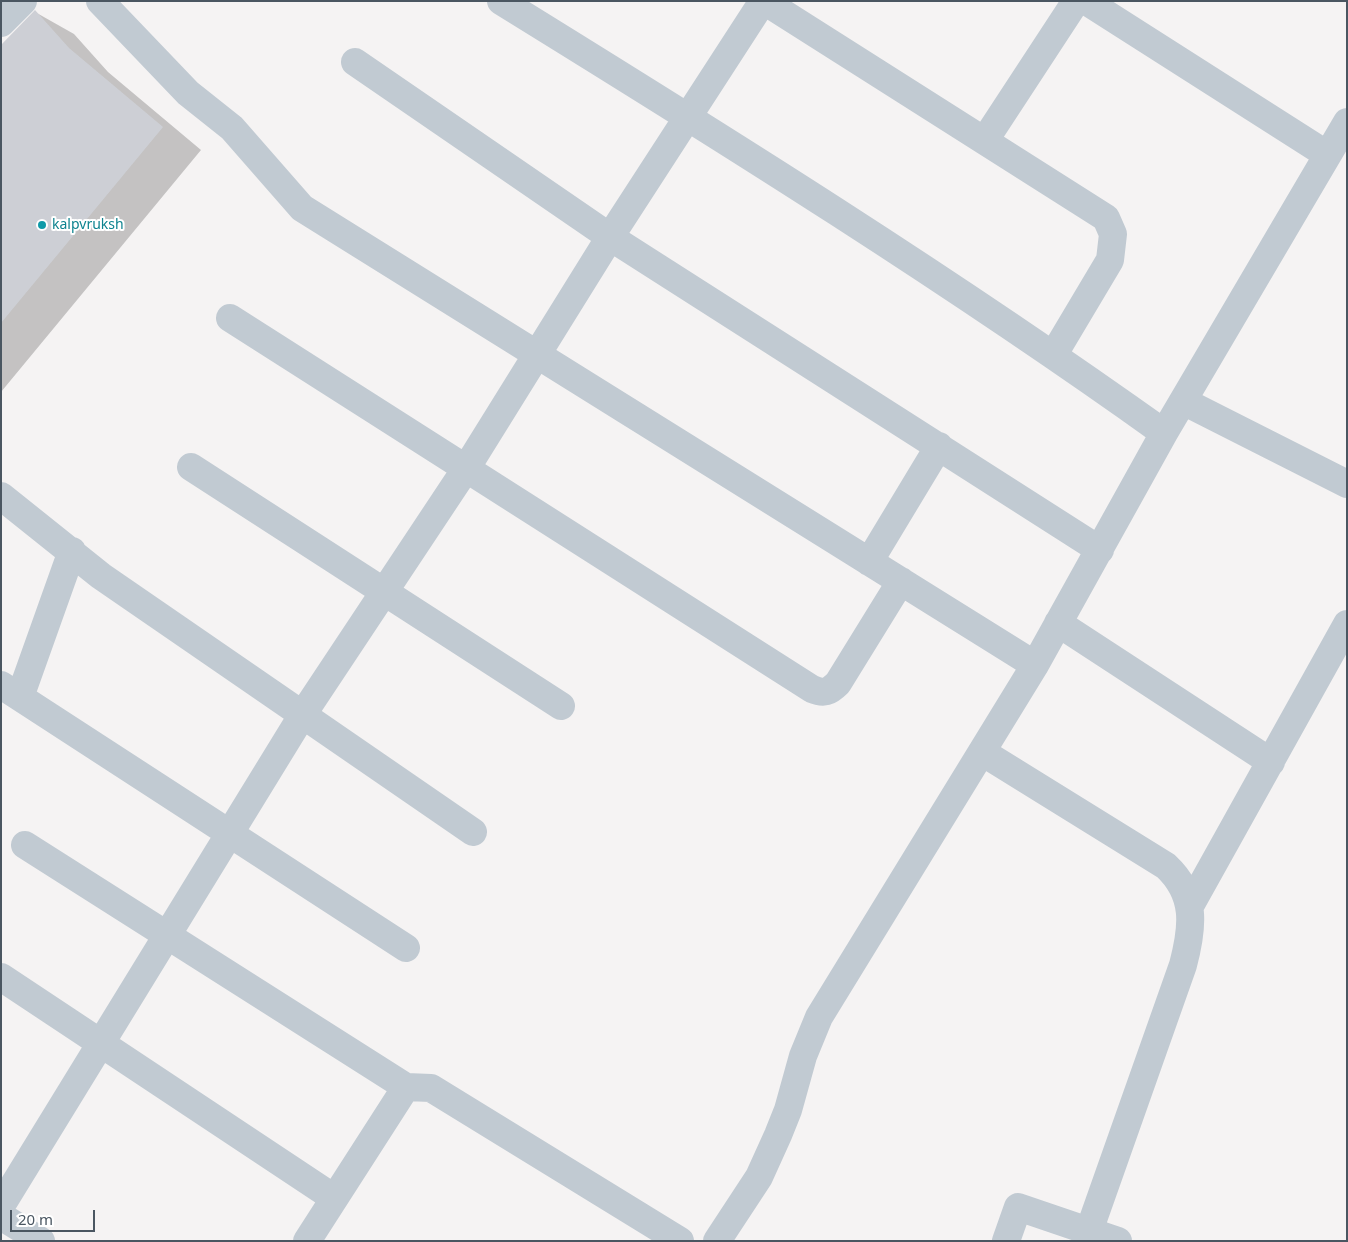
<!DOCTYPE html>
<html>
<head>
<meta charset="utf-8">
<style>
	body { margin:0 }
	#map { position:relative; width:1348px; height:1242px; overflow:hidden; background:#f5f3f3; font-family:"Noto Sans",sans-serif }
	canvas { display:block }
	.frame { position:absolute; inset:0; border:2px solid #4a5661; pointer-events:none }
	.scale { position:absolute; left:10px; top:1210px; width:85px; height:22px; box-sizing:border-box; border:2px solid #4a5661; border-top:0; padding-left:6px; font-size:15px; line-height:18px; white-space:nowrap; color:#4a5661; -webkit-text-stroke:4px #fff; paint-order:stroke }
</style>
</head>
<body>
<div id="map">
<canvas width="1348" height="1242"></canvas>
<div class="frame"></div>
<div class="scale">20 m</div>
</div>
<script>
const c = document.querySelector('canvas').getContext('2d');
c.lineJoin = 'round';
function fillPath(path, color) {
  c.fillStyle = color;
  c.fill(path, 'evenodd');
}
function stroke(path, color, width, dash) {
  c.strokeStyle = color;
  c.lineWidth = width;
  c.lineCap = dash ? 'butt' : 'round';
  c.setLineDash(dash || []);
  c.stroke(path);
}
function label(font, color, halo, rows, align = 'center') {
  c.font = font + ' "Noto Sans",sans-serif';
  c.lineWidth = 4;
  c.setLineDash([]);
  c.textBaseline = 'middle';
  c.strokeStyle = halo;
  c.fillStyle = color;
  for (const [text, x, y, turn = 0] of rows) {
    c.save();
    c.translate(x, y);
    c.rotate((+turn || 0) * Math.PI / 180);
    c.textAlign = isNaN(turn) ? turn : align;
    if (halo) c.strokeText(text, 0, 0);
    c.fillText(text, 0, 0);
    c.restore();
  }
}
fillPath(new Path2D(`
	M35,12l39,22 34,38 93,78 -200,242v-345z`), '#0003');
fillPath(new Path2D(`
	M35,10l34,38 94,79 -162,196v-278z`), '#cdcfd5');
stroke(new Path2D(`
	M100,1l88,92 44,35 70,80 733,457
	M501,1c225,139 449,279 663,432
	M764,1l342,217 7,16 -3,26 -56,94
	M1086,1l240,153
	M1,23l22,-22
	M355,62l255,175 490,313
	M985,140l91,-139
	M230,318l582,371c12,5 17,3 26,-6l63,-102
	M1183,401l164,83
	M191,467l370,239
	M1,496l100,80 372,256
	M869,562l70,-116
	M1058,623l213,139
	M1,685l405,263
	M20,697l52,-146
	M982,752l184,114c31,29 27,61 17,99l-94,266
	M25,845l381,242 25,1 249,153
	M1190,906l157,-282
	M1,977l333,221
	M1,1206l302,-492 164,-247 143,-230 153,-236
	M1,1216l40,25
	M307,1241l99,-154
	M717,1241l42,-64 19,-42 10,-25 15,-54 16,-39 216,-352 129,-232 183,-311
	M1006,1241l12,-34 100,34`), '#c1cad2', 28);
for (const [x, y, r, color] of [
	[42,225,5,"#0f9aa8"]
]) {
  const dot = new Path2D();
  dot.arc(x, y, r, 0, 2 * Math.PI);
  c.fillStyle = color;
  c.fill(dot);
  stroke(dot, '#fff', 2);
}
label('14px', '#0d838f', '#fff', [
	["kalpvruksh",52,225]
], 'left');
</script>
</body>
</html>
